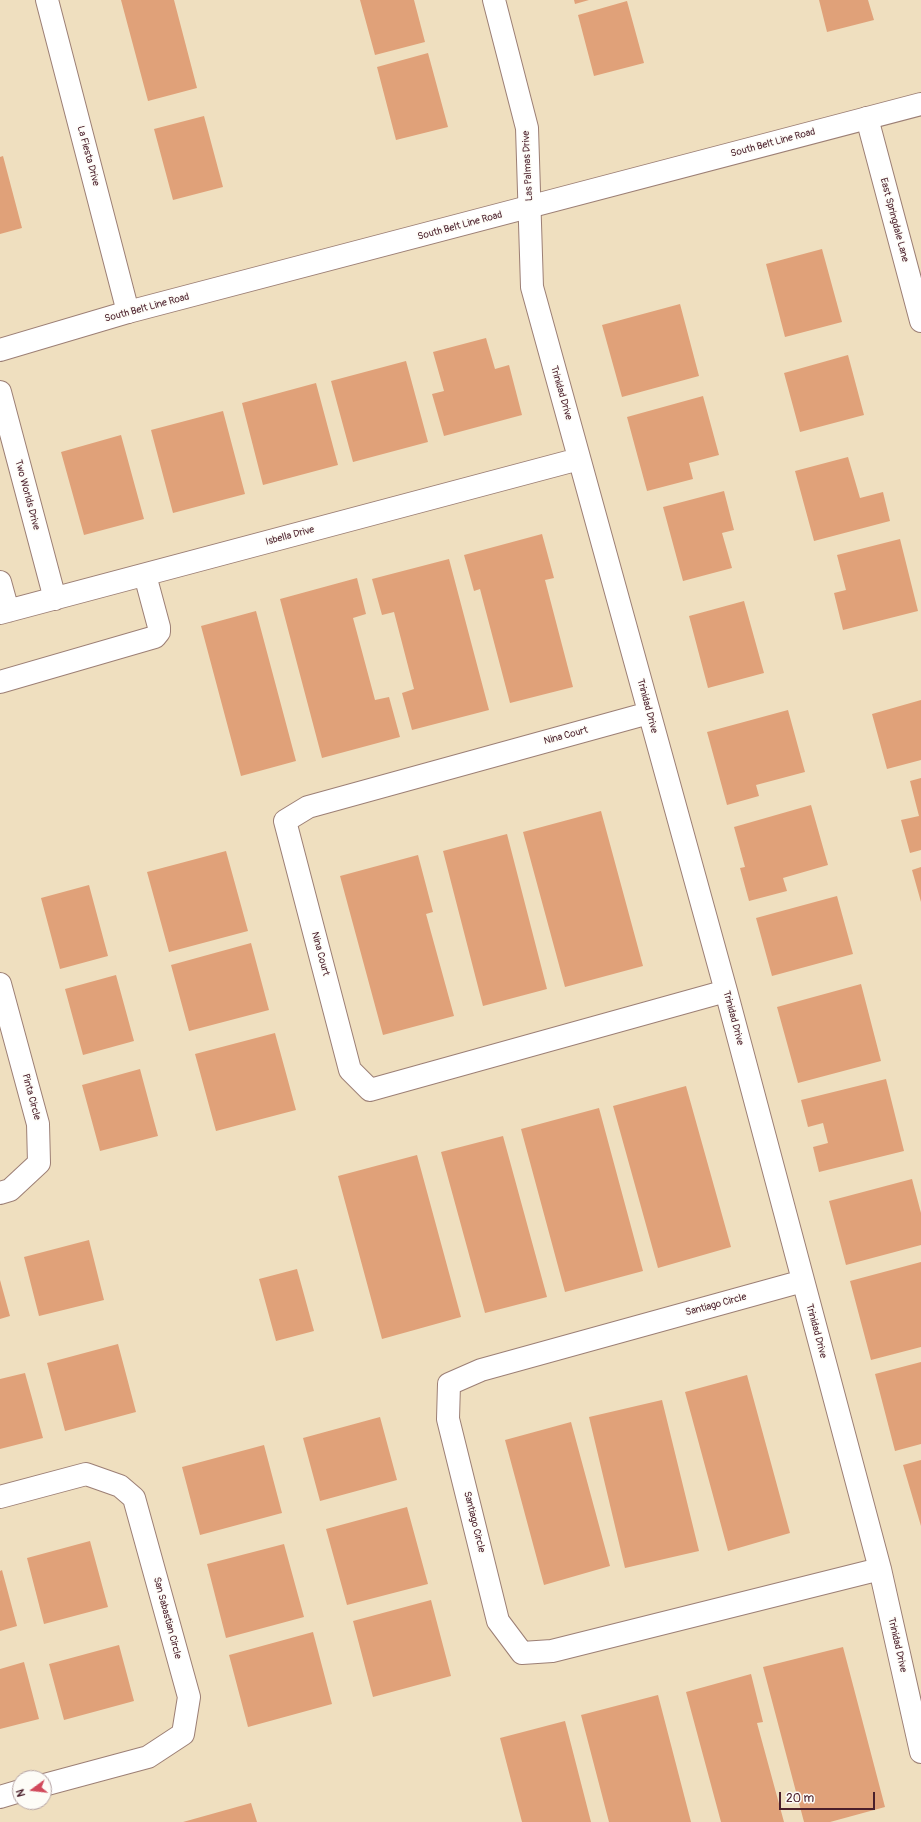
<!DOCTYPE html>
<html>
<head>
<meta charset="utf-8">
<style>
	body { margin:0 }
	#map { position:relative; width:921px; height:1822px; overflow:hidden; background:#efdfbf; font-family:Pangolin,sans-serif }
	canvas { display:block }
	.north { position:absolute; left:12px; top:1770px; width:40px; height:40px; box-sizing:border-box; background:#fdfcf7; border:1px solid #b5a4a5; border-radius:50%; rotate:255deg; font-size:11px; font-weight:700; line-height:16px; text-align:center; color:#4a1f2b }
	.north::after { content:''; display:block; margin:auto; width:14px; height:18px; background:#d1495b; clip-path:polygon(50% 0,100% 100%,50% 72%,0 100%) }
	.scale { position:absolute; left:779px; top:1792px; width:96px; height:18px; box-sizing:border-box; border:2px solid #4a1f2b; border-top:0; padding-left:5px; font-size:12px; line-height:14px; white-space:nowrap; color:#4a1f2b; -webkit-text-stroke:3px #fdfcf7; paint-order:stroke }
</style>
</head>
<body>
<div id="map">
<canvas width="921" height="1822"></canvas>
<div class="north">N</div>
<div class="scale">20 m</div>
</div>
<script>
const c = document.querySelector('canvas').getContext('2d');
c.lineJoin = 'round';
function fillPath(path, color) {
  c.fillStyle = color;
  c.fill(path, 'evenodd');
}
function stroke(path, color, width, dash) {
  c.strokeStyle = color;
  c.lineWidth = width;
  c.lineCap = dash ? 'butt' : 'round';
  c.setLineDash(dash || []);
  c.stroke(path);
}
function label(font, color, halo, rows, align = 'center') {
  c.font = font + ' Pangolin,sans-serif';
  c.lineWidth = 3;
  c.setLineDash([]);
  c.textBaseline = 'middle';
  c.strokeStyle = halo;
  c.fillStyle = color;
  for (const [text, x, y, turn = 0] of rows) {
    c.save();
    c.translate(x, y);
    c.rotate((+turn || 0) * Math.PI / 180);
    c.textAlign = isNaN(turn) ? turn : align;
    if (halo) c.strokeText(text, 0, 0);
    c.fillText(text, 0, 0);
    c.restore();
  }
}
fillPath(new Path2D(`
	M121,0h53l23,88 -49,13z
	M360,0h54l11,42 -50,13z
	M574,0h15l-14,4z
	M819,0h49l6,20 -47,12z
	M627,1l17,62 -50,13 -16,-61z
	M428,53l20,74 -52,13 -19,-73z
	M204,116l19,71 -50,13 -19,-71z
	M3,156l19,72 -22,6v-77z
	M822,249l20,73 -57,15 -19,-73z
	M680,304l19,72 -77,21 -20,-72z
	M486,338l9,31 14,-4 13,50 -78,21 -12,-42 12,-3 -11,-39z
	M848,355l16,60 -64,17 -16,-59z
	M406,361l22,81 -75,20 -22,-81z
	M316,383l22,82 -75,20 -21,-82z
	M703,396l16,59 -30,8 4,16 -46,12 -20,-74z
	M223,411l22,83 -72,19 -22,-83z
	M121,435l23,84 -60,16 -23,-83z
	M848,457l12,41 23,-6 7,29 -76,20 -19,-70z
	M724,491l10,39 -12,3 10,35 -49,13 -20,-74z
	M542,534l12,44 -9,2 28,107 -63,16 -30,-114 -6,2 -10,-36z
	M900,539l18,72 -75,19 -9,-37 12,-3 -9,-35z
	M449,559l40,151 -77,20 -10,-37 12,-4 -20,-77 -12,3 -10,-36z
	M357,578l9,36 -13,4 22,82 14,-3 11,40 -78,21 -42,-159z
	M744,601l20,72 -56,15 -19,-72z
	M256,611l40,150 -55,15 -40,-150z
	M921,700v60l-34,9 -15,-55z
	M788,710l17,62 -49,13 3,11 -32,9 -20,-73z
	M921,778v72l-11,3 -9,-33 18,-4 -9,-35z
	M811,805l17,60 -45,13 4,13 -38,10 -9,-33 5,-1 -11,-40z
	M601,811l42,155 -78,21 -42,-155z
	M507,834l40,155 -64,17 -40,-155z
	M226,851l22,80 -79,21 -22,-80z
	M418,855l15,57 -7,2 28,102 -71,19 -43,-159z
	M921,867v35l-9,-32z
	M89,885l19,71 -48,13 -19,-71z
	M837,896l16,58 -81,22 -16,-58z
	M251,943l18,67 -80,21 -18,-66z
	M116,975l18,66 -51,14 -18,-66z
	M861,984l20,77 -83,22 -21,-76z
	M275,1033l21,77 -80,21 -21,-77z
	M140,1069l18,67 -58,15 -18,-66z
	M886,1079l18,72 -85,21 -6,-25 15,-4 -5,-20 -15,4 -7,-27z
	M686,1086l45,161 -73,21 -45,-162z
	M599,1108l44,163 -78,21 -44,-163z
	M503,1136l44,161 -62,16 -44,-161z
	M417,1155l44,162 -79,22 -44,-163z
	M912,1179l9,34v32l-75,20 -17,-64z
	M89,1240l15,60 -65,16 -15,-59z
	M921,1262v85l-50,13 -21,-79z
	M297,1269l17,62 -38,10 -17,-62z
	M0,1280l10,36 -10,3z
	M118,1344l18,68 -71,19 -18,-68z
	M921,1362v82l-26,7 -20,-77z
	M25,1373l18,65 -43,11v-70z
	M747,1375l43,158 -62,18 -43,-159z
	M662,1400l37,151 -74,17 -36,-151z
	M380,1417l17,63 -77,21 -17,-63z
	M571,1422l39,144 -66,19 -39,-145z
	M264,1445l18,68 -82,22 -18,-68z
	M921,1460v66l-18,-61z
	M407,1507l21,77 -81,21 -21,-76z
	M90,1541l18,66 -64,17 -17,-66z
	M284,1544l20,73 -78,21 -19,-74z
	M2,1570l15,56 -17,5v-60z
	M431,1600l20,76 -78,21 -20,-76z
	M313,1632l19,72 -84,23 -19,-72z
	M119,1645l15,56 -70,19 -15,-56z
	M843,1647l42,160 -55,15h-26l-41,-155z
	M24,1662l15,57 -39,10v-60z
	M751,1674l12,48 -6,1 27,99h-63l-35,-130z
	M658,1695l33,127h-82l-28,-107z
	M565,1721l26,101h-69l-22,-84z
	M251,1803l6,19h-74z`), '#e0a179');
const minor = new Path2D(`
	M47,0l81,312
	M494,0l33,128 5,159 194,704 154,578 41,183
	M867,118l54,203
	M0,392l55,207
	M0,582l8,29
	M0,613l579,-154
	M0,682l155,-45 4,-5v-5l-14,-52
	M649,713l-341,94 -23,14 65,249 20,20 356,-99
	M0,984l38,140 1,39 -29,27 -10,3
	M803,1281l-322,89 -32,14 -1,35 50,202 24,32 30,-2 328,-82
	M0,1497l86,-23 34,12 14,12 55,199 -6,37 -35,23 -104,28
	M0,1797l20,-6`);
const major = new Path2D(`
	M0,350l128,-38 793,-208`);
stroke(minor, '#9c7f75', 24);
stroke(major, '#9c7f75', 24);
stroke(minor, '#fff', 22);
stroke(major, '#fff', 22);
label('10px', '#4a1f2b', '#fdfcf7', [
	["South Belt Line Road",773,143,-15],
	["La Fiesta Drive",88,156,75],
	["Las Palmas Drive",528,166,-93],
	["East Springdale Lane",894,220,75],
	["South Belt Line Road",460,226,-15],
	["South Belt Line Road",147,308,-15],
	["Trinidad Drive",561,393,74],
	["Two Worlds Drive",27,495,75],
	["Isbella Drive",290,536,-15],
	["Trinidad Drive",647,706,75],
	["Nina Court",566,736,-15],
	["Nina Court",320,954,75],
	["Trinidad Drive",733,1018,75],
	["Pinta Circle",31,1097,75],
	["Santiago Circle",716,1305,-15],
	["Trinidad Drive",816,1331,75],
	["Santiago Circle",474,1522,76],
	["San Sabastian Circle",167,1618,75],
	["Trinidad Drive",897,1645,77]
]);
</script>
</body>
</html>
